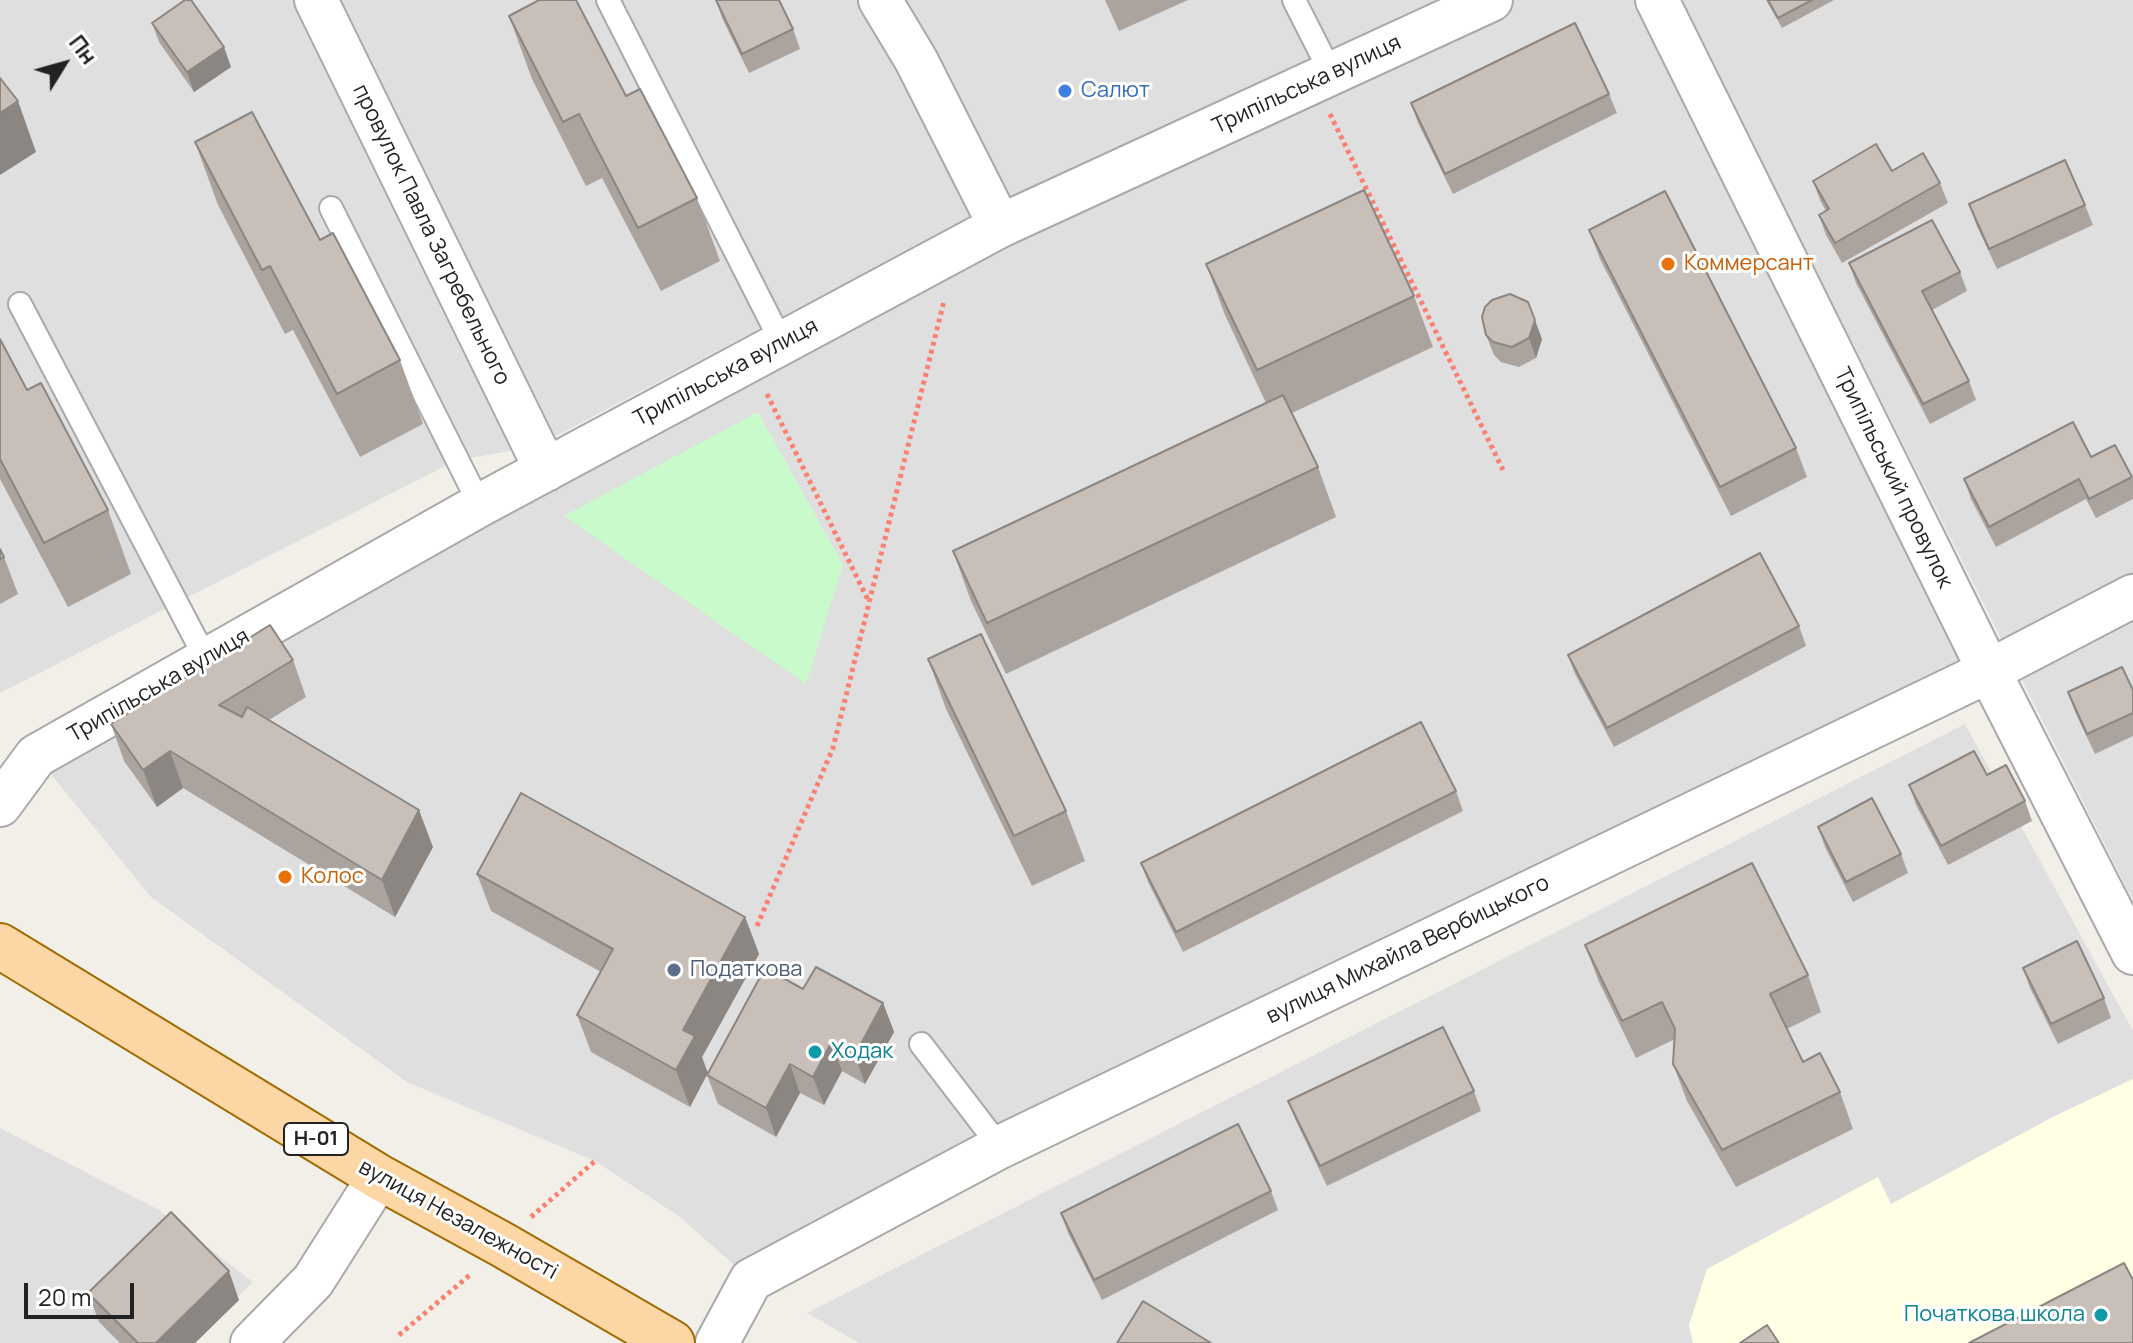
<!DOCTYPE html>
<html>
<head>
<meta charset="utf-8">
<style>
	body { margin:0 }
	#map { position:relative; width:2133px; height:1343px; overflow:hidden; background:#f2efe9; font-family:Manrope,sans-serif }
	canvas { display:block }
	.north { position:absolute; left:24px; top:24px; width:80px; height:80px; -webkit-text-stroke:6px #fff; paint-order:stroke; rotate:53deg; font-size:22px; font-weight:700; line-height:32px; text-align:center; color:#222 }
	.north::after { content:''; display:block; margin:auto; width:28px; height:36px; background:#222; clip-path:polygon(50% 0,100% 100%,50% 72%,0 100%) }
	.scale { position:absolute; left:24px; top:1283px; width:110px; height:36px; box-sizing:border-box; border:4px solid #222; border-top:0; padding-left:10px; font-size:24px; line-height:28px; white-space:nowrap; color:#222; -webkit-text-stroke:6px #fff; paint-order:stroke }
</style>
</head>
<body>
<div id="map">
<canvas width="2133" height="1343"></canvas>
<div class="north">Пн</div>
<div class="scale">20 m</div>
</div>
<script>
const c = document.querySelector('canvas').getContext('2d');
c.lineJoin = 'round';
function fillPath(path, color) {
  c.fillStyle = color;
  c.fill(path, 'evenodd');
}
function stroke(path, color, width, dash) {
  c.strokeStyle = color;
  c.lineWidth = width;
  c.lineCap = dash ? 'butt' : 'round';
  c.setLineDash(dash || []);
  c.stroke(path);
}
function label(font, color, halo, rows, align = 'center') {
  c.font = font + ' Manrope,sans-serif';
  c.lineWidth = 6;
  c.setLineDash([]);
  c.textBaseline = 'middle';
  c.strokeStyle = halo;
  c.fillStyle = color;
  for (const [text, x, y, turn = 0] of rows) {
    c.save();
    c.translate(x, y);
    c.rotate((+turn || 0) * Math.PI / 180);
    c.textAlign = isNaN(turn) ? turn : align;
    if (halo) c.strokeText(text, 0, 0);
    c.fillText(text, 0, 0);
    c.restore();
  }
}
fillPath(new Path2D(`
	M0,0h1657l332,671 -1238,609 -71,-63 -85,-56 -188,-79 -256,-185 -115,-141 954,-549 -455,240 -78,13 -457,233z
	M1680,0h453v901z
	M1965,724l168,307v48l-80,38 -162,88 -13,-27 -189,147 4,18h-834l-52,-30z
	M0,1128l159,82 94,72 -63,61h-190z`), '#e0dfdf');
fillPath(new Path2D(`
	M2133,1079v264h-440l-4,-18 18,-56 171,-92 13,27 162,-87z`), '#ffffe5');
fillPath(new Path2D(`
	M758,412l85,153 -37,119 -242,-168z`), '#c8facc');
const lane = new Path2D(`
	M608,0l174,343
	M1294,0l37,73
	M331,208l149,297
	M20,304l186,355
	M921,1044l79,103`);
const street = new Path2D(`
	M316,0l230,470
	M880,0l36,60 84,166
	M1657,0l332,671 144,282
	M0,805l36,-49 444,-251 520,-279 491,-226
	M252,1343l61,-62 66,-104
	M717,1343l34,-63 249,-133 989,-476 144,-75`);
const primary = new Path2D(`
	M0,946l379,231 124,68 169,98`);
stroke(lane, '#a9a9a9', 26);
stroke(street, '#a9a9a9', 46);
stroke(primary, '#a06b00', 48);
stroke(new Path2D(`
	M1330,114l173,356
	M767,394l101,206
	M757,926l76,-178 111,-447
	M531,1217l64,-56
	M399,1335l72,-61`), '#fa8072', 5, [4, 4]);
stroke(lane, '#fff', 22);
stroke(street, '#fff', 42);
stroke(primary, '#fcd6a4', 44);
fillPath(new Path2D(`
	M716,0l77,29 7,20 -51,24 -27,-55z
	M1105,0h83l-69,31z
	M1766,0h68l-52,28z
	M509,16l117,80 71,102 23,63 -59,30 -59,-113 -16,8 -54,-107z
	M152,23l79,44 -37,25 -35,-50z
	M1609,94l8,19 -164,81 -35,-71 -7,-20z
	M195,142l125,98 80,120 23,64 -63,33 -67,-127 -8,4 -67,-129z
	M1813,181l127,2 8,20 -106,60 -16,-28 -7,-20 7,-4 -6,-11z
	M1969,204l116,1 8,20 -96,44 -21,-45z
	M1589,230l207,218 11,29 -76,39 -131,-257z
	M1849,263l111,9 7,19 -35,19 37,71 7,19 -46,24 -74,-141z
	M1206,264l208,32 19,51 -141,66 26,54 18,50 -330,157 -35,-73 -18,-50 313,-148 -41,-88z
	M1486,335l56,4 -6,19 -17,9 -18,-5 -7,-7z
	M0,339l27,51 81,120 23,64 -63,33 -68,-128z
	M2091,457l41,20 1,3v19l-37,19 -10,-19 -90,48 -25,-48 -7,-20z
	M0,549l4,8 14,37 -18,10z
	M1799,626l7,20 -192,101 -39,-73 -7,-19z
	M928,659l138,152 19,50 -53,25 -86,-177z
	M293,660l13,37 -37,23 164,127 -38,70 -212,-129 -26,19 -33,-46 -13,-37z
	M2133,690v46l-38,18 -20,-42 -7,-20z
	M1987,775l38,26 7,20 -84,44 -32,-60 -7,-20z
	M1456,791l7,20 -280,141 -35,-70 -7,-19z
	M1818,827l83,27 7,19 -55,29 -28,-55z
	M477,874l268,43 14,37 -57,103 -12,50 -99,-55 -14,-37 24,-43 -110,-61z
	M1585,945l223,30 13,37 -34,17 16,33 37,30 13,37 -117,58 -49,-86 -14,-37 2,-25 -39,19 -37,-76z
	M2023,968l81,30 7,20 -53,26 -28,-56z
	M803,989l80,14 11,29 -29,52 -23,-13 -18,34 -24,-12 -24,44 -58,-33 -11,-29z
	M1474,1091l7,20 -154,75 -31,-65 -8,-20z
	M1271,1191l7,19 -176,90 -34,-67 -7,-20z
	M88,1293l151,7 -44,43h-75l-21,-21z`), '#aba49e');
fillPath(new Path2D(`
	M224,47l7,20 -37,25 -7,-20z
	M18,101l18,51 -36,23v-62z
	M1535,320l7,19 -6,19 -7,-20z
	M170,751l13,37 -26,19 -14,-37z
	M419,810l14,37 -38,70 -13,-37z
	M745,917l14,37 -57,103 6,16 -18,34 -14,-37 7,-40z
	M883,1003l11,29 -29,52 -10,-29z
	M831,1043l11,28 -18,34 -11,-28z
	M790,1064l10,29 -24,44 -10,-29z
	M229,1271l10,29 -44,43h-39z`), '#8b8681');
const building = new Path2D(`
	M185,0h6l33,47 -37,25 -35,-49z
	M539,0h37l50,96 14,-7 57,109 -59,30 -59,-114 -16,8 -54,-106z
	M716,0h63l14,29 -51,25z
	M1768,0h44l-34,18z
	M1575,23l34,71 -164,80 -34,-71z
	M0,78l18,23 -18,12z
	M252,112l68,128 13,-7 67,127 -63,34 -67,-128 -8,4 -67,-128z
	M1876,144l16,27 31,-18 17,30 -105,60 -16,-28 10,-6 -16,-28z
	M2065,160l20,45 -96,44 -20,-45z
	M1364,190l50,106 -157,74 -51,-106z
	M1665,191l131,257 -76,39 -131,-257z
	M1932,220l28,52 -38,19 47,90 -46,23 -74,-141z
	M1510,294l18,8 7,18 -6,18 -17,9 -19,-5 -7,-7 -4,-18 3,-10 7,-7z
	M0,339l27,51 14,-7 67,127 -64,33 -44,-84z
	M1283,395l35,72 -331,156 -34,-72z
	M2073,422l18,35 24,-12 17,32 -43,22 -10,-20 -90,48 -25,-48z
	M0,549l4,8 -4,2z
	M1760,553l39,73 -192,102 -39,-73z
	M270,625l23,35 -74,45 23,12 5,-10 172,103 -37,70 -212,-129 -27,19 -32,-46z
	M981,634l85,177 -52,25 -86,-177z
	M2122,667l11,23v23l-46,21 -19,-42z
	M1421,722l35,69 -280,141 -35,-69z
	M1974,751l13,24 19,-10 19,36 -84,45 -32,-61z
	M521,793l224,124 -62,113 12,6 -19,34 -99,-55 36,-66 -136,-75z
	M1872,798l29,56 -55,28 -28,-55z
	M1752,863l56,112 -38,19 33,68 17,-9 20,39 -118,58 -49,-86 2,-35 -13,-27 -40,19 -37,-76z
	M2077,941l27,57 -53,26 -28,-56z
	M816,967l67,36 -28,52 -24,-12 -18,34 -23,-13 -24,44 -59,-33 58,-107 38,21z
	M1443,1027l31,64 -154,75 -32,-65z
	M1238,1124l33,67 -177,89 -33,-67z
	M171,1212l58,59 -73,72h-18l-50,-50z
	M2124,1263l9,17v63h-164z
	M1143,1301l68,42h-94z
	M1767,1325l12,18h-39z`);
fillPath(building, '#c7bfb8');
stroke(building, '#8b8681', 2);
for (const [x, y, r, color] of [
	[1065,91,8,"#3f7fe0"],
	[1668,264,8,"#e8710a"],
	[285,877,8,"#e8710a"],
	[674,970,8,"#5c6f8a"],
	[815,1052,8,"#0f9aa8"],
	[2101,1315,8,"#0f9aa8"]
]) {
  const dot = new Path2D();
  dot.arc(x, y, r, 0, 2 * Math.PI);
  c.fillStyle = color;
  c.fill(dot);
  stroke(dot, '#fff', 3);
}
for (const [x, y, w] of [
	[316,1139,64]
]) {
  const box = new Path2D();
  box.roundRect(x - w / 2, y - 16, w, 32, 6);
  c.fillStyle = '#fff';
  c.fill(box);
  stroke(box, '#222', 2);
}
label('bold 20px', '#222', null, [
	["Н-01",316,1139]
]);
label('22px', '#222', '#fff', [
	["Трипільська вулиця",1307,85,-25],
	["провулок Павла Загребельного",431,235,64],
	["Трипільська вулиця",726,373,-28],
	["Трипільський провулок",1893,478,64],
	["Трипільська вулиця",159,686,-30],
	["вулиця Михайла Вербицького",1408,950,-26],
	["вулиця Незалежності",458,1220,29]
]);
label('22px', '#366cbe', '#fff', [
	["Салют",1081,91]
], 'left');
label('22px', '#c56008', '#fff', [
	["Коммерсант",1684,264],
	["Колос",301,877]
], 'left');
label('22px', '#4e5e75', '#fff', [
	["Податкова",690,970]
], 'left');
label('22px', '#0d838f', '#fff', [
	["Ходак",831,1052],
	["Початкова школа",2085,1315,"right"]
], 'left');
</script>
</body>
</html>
